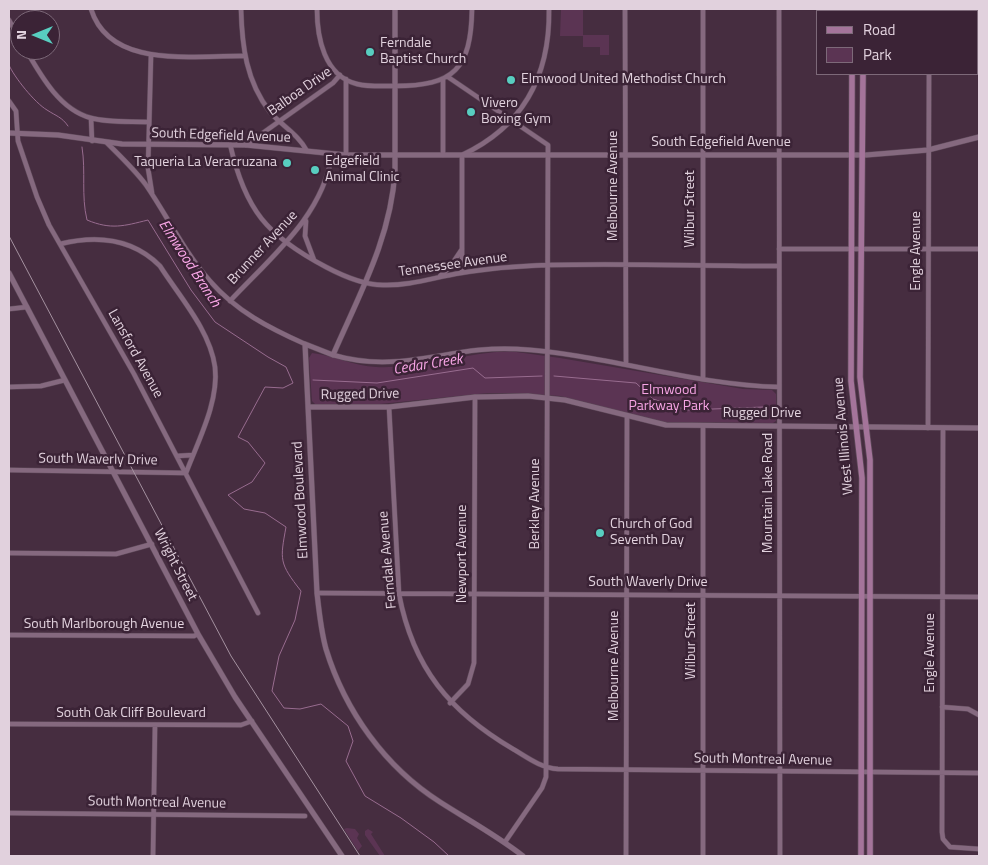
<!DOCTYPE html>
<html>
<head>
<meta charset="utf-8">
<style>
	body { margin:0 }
	#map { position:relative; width:988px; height:865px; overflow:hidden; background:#462d40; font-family:"Titillium Web",sans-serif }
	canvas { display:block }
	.frame { position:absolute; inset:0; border:10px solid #e1d1dd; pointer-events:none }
	.legend { position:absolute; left:816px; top:10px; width:162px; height:65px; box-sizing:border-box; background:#3b2336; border:1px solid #7d6979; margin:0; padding:6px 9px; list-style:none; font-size:15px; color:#e1d1dd }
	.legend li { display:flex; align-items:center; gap:10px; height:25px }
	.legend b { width:25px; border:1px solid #7d6979 }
	.north { position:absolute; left:10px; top:10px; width:50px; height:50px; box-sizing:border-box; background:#3b2336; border:1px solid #7d6979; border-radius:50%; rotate:270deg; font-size:14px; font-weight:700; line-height:20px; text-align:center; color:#e1d1dd }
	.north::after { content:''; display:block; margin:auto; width:18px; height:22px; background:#58cec0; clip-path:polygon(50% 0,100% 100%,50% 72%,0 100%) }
</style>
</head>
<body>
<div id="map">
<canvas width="988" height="865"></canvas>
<div class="frame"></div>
<ul class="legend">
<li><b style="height:6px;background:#a4749a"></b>Road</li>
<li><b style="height:14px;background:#5b3453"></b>Park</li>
</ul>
<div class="north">N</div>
</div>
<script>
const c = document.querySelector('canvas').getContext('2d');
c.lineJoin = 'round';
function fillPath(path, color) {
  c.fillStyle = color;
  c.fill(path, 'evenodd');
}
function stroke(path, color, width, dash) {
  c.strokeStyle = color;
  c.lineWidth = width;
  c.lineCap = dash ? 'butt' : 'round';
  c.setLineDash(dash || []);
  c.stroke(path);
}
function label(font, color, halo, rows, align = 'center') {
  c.font = font + ' "Titillium Web",sans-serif';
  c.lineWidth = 5;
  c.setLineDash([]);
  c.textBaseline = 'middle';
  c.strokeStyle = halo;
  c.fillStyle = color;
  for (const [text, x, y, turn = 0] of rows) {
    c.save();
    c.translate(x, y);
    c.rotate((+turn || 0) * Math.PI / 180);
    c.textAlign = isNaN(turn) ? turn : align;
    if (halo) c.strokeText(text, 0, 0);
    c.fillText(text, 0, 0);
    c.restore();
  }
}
fillPath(new Path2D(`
	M561,9h22v26h26v20h-9v-8h-17v-11h-23z
	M509,351l51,7 183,31 29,1 4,4v27l-3,2 -108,-1 -105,-26 -46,-3h-26l-118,12 -55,-1 -3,-3 -3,-43 3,-5c21,2 42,13 64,14 44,2 89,-14 133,-16z
	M347,828l8,1 4,5 -2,4 5,8 -4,5 -14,-22z
	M368,829l5,3 -2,2 14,22h-5l-15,-21v-4z`), '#5b3453');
stroke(new Path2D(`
	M9,65c5,12 26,38 38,45 9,6 15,7 21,16
	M82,147c4,25 -1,48 5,73 24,10 37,6 61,0l43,70 24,32 53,35 18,10 7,16 -10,5 -18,-1 -27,50 10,5 17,21 -13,19 -24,13 16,14 21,4 21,14c-6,33 -7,36 15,64l-6,29 -16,36 -7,35 12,17 16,1 21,-5 27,22 5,15 -7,20 19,35 36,22 33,24 15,14
	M554,376l82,7 17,16 34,11 77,-3
	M313,380l64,3 96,-15 12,10 57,-2`), '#986c8f', 1);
const minor = new Path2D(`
	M91,9c19,61 103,46 153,47
	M241,9c1,37 5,72 29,103 12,14 28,22 37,39
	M317,9c0,28 7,67 40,75 12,3 25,2 38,2 59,0 76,-17 77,-77
	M625,9l1,355
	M779,9l1,847
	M929,9v2
	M9,20l11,20
	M26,50c15,26 34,60 65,68 18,5 40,3 58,4
	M151,55l-3,113 4,25
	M977,57l2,2
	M448,77l100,68 -2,632 -4,11 -37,54
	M346,79v76
	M443,80v75
	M9,101l7,10 2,30 19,56 12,28 85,149 124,239
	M91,118l1,23
	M107,143c13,13 27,26 39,42 22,32 38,67 64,96 26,30 59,47 95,63
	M230,144c15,66 37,92 96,123 17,9 37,18 57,18 27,1 52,-8 78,-12 29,-5 58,-7 87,-8 77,-2 154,1 231,1
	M246,145l87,-62 7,-8
	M306,221l-1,15 9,24
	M779,249h200
	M462,273v-118c62,-29 88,-80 87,-146
	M440,276l10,-9 12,-18
	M230,301c41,-44 93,-85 102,-147
	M9,309l18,-2
	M333,355c68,20 118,-10 184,-6 88,5 174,36 262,38
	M703,379v-370
	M9,387l32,-1 24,-6
	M389,407l10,187c14,74 51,118 114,155 15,9 28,19 45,20l421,4
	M928,428l1,-354
	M943,428l-1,404 1,7 7,8 29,2
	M177,456l16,-1
	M9,470l177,3c12,-32 33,-71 29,-106 -5,-37 -36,-71 -55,-101 -27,-27 -63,-31 -100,-22
	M9,553l107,1 36,-10
	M317,593l662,4
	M9,635l185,1 4,-2
	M450,703l18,-19 6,-21 1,-266
	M942,707l26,2 11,6
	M9,724l232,1 11,-4
	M9,813l296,3
	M153,856l2,-131
	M626,856l1,-440
	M703,856v-430`);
const tertiary = new Path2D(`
	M395,9v162c-4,67 -36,124 -62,184l-28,-11 12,249c2,18 4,38 9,56 19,62 59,118 114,153 28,18 56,33 83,54
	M9,133l49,2 64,9 124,1 100,10h520l62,-5 51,-13
	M9,273l189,361 37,63 107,159
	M308,407h81l86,-10 53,-1 37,4 101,25 313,3`);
const secondary = new Path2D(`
	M852,9v2
	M863,9v2
	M852,74l-1,307 11,97 -1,378
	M863,74l-3,303 10,83v396`);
stroke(minor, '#5f4a5a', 5.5);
stroke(tertiary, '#5f4a5a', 6);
stroke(secondary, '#5f4a5a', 7);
stroke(minor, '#85697f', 4.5);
stroke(tertiary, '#85697f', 5);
stroke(secondary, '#a4749a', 5.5);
stroke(new Path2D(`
	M9,236l222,420 129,200`), '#a592a0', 1);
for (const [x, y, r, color] of [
	[370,52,5,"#58cec0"],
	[511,80,5,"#58cec0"],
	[471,112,5,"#58cec0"],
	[287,163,5,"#58cec0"],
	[315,170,5,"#58cec0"],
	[600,533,5,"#58cec0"]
]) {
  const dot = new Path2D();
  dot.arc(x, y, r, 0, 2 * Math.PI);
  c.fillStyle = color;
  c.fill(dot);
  stroke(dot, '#3b2336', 2);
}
label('14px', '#e1d1dd', '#3b2336', [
	["Ferndale",380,44],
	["Baptist Church",380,60],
	["Elmwood United Methodist Church",521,80],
	["Vivero",481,104],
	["Boxing Gym",481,120],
	["Edgefield",325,162],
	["Animal Clinic",325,178],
	["Taqueria La Veracruzana",277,163,"right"],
	["Church of God",610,525],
	["Seventh Day",610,541]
], 'left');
label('14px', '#e1d1dd', '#3b2336', [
	["Balboa Drive",300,92,-35],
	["South Edgefield Avenue",221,136,2],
	["South Edgefield Avenue",721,143],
	["Melbourne Avenue",614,186,-90],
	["Wilbur Street",691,209,-90],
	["Brunner Avenue",263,248,-47],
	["Engle Avenue",917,251,-90],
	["Tennessee Avenue",453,265,-8],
	["Lansford Avenue",135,354,61],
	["Rugged Drive",360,395,-1],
	["Rugged Drive",762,414],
	["West Illinois Avenue",844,436,-95],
	["South Waverly Drive",98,460,1],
	["Mountain Lake Road",769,493,-90],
	["Elmwood Boulevard",301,500,-93],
	["Berkley Avenue",536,504,-90],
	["Newport Avenue",463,554,-90],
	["Ferndale Avenue",388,560,-95],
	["Wright Street",175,565,63],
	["South Waverly Drive",648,583],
	["South Marlborough Avenue",104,625],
	["Wilbur Street",692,641,-90],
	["Engle Avenue",931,653,-90],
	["Melbourne Avenue",615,666,-90],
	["South Oak Cliff Boulevard",131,714],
	["South Montreal Avenue",763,760,1],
	["South Montreal Avenue",157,803,1]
]);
label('14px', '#f6a4e4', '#3b2336', [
	["Elmwood",669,391],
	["Parkway Park",669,407]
]);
label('italic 15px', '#faa7e8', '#3b2336', [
	["Elmwood Branch",189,264,57],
	["Cedar Creek",428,365,-9]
]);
</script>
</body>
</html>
